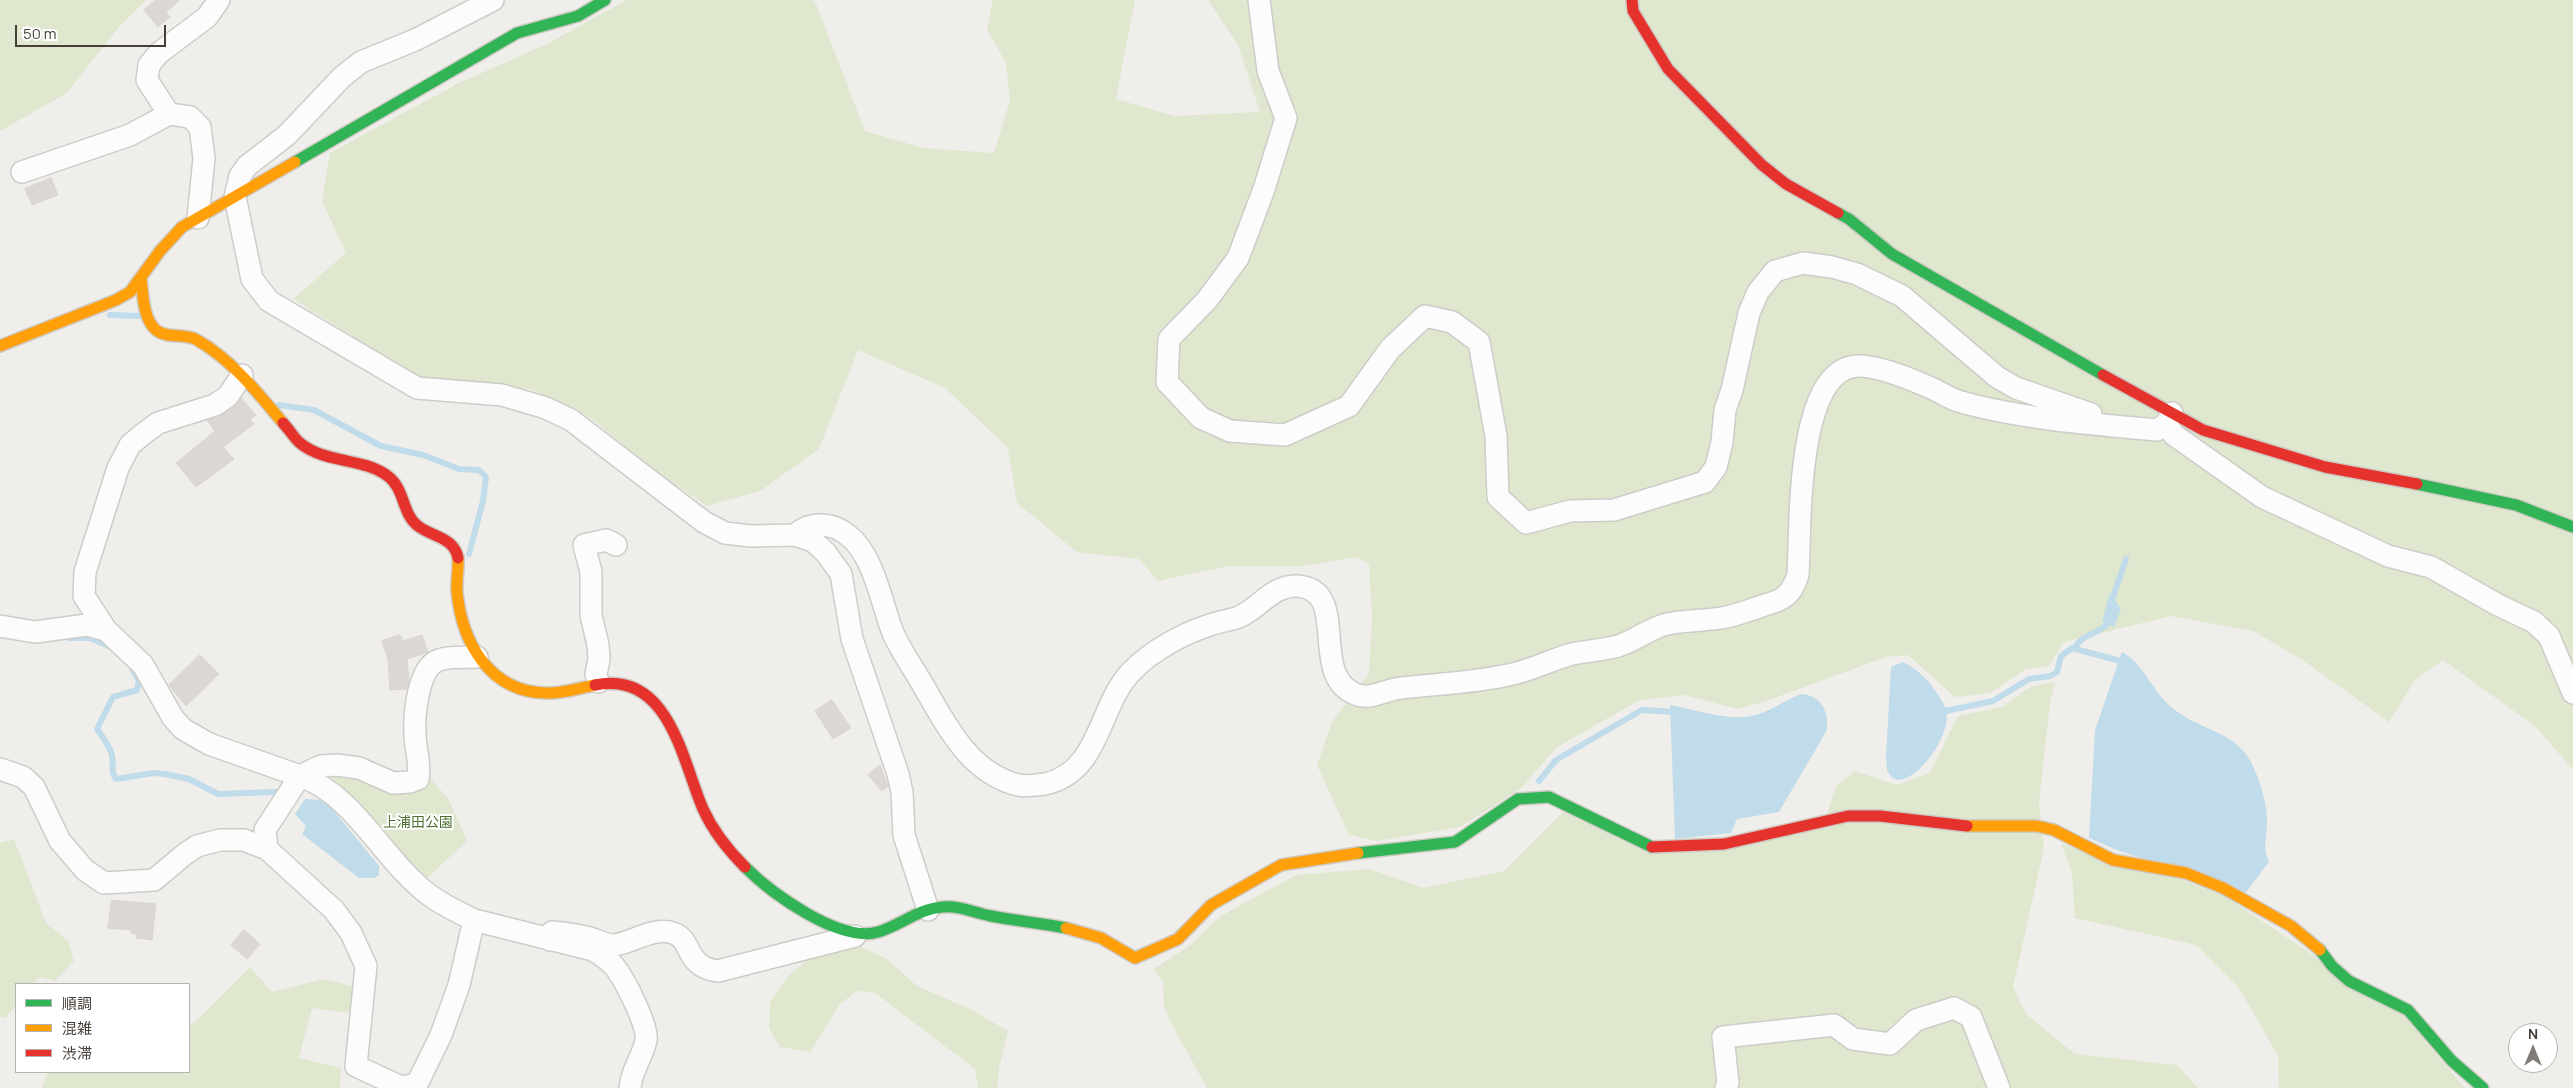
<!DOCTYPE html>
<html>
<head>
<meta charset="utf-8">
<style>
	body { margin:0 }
	#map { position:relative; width:2573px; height:1088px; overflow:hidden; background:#f0eeeb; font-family:Manrope,"Noto Sans JP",sans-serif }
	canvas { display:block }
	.legend { position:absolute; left:15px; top:983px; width:175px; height:90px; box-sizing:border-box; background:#fff; border:1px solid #b5b2af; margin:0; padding:6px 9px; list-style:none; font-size:15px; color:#453f38 }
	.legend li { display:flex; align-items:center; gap:10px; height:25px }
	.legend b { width:25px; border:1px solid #b5b2af }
	.north { position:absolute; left:2508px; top:1023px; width:50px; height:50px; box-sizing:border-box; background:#fff; border:1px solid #b5b2af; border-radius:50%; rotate:0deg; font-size:14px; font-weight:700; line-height:20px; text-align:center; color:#453f38 }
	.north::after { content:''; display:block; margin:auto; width:18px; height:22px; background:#817c77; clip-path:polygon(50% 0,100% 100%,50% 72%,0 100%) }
	.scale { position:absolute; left:15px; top:25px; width:151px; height:22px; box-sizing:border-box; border:2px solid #453f38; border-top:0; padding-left:6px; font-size:15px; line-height:18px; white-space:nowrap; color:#453f38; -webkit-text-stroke:4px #fff; paint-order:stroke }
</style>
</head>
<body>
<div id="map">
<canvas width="2573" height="1088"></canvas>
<ul class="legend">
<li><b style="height:6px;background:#30b455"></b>順調</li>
<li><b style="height:6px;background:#ff9f0a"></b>混雑</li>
<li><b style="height:6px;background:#e5322d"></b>渋滞</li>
</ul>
<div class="north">N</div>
<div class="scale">50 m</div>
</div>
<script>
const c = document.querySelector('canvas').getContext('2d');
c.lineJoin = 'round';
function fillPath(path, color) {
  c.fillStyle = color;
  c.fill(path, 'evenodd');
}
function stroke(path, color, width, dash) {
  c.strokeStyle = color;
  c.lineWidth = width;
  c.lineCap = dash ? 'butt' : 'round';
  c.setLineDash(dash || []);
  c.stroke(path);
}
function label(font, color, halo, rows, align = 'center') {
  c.font = font + ' Manrope,"Noto Sans JP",sans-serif';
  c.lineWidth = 4;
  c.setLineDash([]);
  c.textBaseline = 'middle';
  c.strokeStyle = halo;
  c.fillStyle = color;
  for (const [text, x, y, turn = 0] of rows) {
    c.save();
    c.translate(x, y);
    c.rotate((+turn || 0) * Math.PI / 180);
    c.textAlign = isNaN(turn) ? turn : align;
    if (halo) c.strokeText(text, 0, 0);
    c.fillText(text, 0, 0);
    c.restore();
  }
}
fillPath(new Path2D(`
	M0,0h146l-28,28 -51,65 -67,38z
	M627,0h185l4,4 49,127 58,17 71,5 16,-53 -4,-37 -19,-34 6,-29h142l-19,99 58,17 86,-4 -22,-67 -30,-45h1365v770l-37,-43 -93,-67 -28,20 -26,42 -88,-63 -48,-28 -82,-15 -107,26 -15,24 -23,3 -36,24 -35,4 -47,-42 -22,2 -120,44 -28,8 -54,-14 -44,5 -83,47 -36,41 -61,39 -83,14 -28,-6 -32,-70 15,-43 37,-48 3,-57 -3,-53 -12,-7 -54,9h-75l-70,15 -19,-22 -62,-7 -60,-49 -9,-55 -63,-60 -87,-38 -39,99 -59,42 -53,15 -43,-29 -75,-60 -58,-28 -108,-9 -130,-81 53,-46 -24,-52 8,-48 127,-69 90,-40z
	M2055,682l-5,21 -11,99 5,46 -31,139 13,27 49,40 102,11 21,23h-991l-37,-67 -6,-16 -1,-23 -9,-13 38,-25 27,-27 77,-42 74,-6 53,19 81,-17 59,-59 85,41 174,-26 15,-42 18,-14 42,14 33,-12 28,-57 44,-9 28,-20z
	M329,773h97l23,27 18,41 -43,40 -74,-79z
	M14,839l32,84 22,18 6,20 -19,20 -15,-4 -7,7h-17v21l-11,13 -5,-1v-174z
	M2061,844l115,34 50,19 177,118 62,73h-186l-1,-32 -39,-68 -43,-43 -121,-27 -3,-45z
	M860,946l27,13 30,27 55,24 36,21 -9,37 -2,20h-19l-3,-19 -100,-76 -18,-2 -17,13 -30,48 -30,-5 -11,-19 1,-25 18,-27 21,-18z
	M250,967l22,25 51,-13 29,7 2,11 -3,16 -39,-5 -13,50 42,10 -1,20h-298l6,-16h141v-48l6,-2z`), '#dfe7ce');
fillPath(new Path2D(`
	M2110,593l11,16 -7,18 -12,-6z
	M2122,652c22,12 29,37 47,53 32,29 71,23 87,68 6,15 11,32 11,48 0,14 -5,29 2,41l-23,30 -129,-42 -28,-12 6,-108z
	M1903,662c13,6 24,17 32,28 3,6 8,11 10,17 12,30 -43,95 -57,65 -2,-4 -1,-10 -2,-15l5,-90z
	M1802,694c20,2 27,18 25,36l-48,82 -42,7 -6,14 -56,6 -5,-134c28,5 61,18 89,9 15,-5 28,-15 43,-20z
	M305,799l20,1 54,66v9l-5,3h-15l-57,-44 4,-8 -11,-12z`), '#c0dbe9');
stroke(new Path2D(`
	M110,315l30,1
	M279,405l35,5 67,36 42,9 36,14 20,1 7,7 -3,24 -14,53
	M2111,603l15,-44
	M68,635l1,3h21l23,10
	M2075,649c5,-17 32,-15 35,-31
	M129,663l10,18 -2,9 -24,7 -16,32c6,8 12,16 15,26 2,9 -2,16 4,24l38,-6 11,1 24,5 29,15 59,-2
	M1941,712l52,-11 36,-22 21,-3 7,-4 4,-16 11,-8 52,14
	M1539,781l17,-21 86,-50 34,2`), '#c0dbe9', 6);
const building = new Path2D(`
	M156,0h24l-14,12 4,5 -12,10 -14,-17z
	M51,178l7,17 -26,10 -7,-16z
	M241,398l15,17 -6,5 4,4 -31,23 11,12 -38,28 -20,-24 39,-32 -8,-11 15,-5 13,-9z
	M400,635l3,6 19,-6 6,17 -21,7 2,23 -2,7 -17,1 -2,-31 -6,-18z
	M200,655l19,19 -33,32 -17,-21z
	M832,700l19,28 -18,11 -18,-28z
	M880,765l8,21 -6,5 -14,-16z
	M112,900l44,4 -4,36 -16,-2v-4l-5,-1v-3l-23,-2z
	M244,930l16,14 -13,15 -16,-14z`);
fillPath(building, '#dad7d4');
stroke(building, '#d8d5d1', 1);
const street = new Path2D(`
	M493,0l-78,40 -54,22 -19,15 -55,58 -40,31 -7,10 -5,21 17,82 17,22 148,87 85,7 44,13 25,12 133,102 21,11 26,3 44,-1 18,6 13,12 15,21 11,65 46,135 4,18 2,43 24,75
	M1259,0l9,71 18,47 -22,71 -26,69 -31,42 -38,39 -2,43 34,36 29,13 55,4 64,-29 41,-57 35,-33 27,6 27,20 17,94 2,61 28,26 44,-12 44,-1 91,-28 11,-15 6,-25 3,-32 7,-20 17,-77 9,-21 17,-21 28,-8 29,4 25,7 45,22 95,81 19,11 75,26
	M169,114l-22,-34 2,-15 10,-12 48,-36 12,-17
	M22,172l108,-37 39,-21 21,3 10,10 4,31 -6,60
	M2166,424l8,11 88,62 126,59 43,11 67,38 36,17 15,14 24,57
	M795,535c15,-14 38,-13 54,1 25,20 33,69 44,97 7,16 18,32 27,47 25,42 47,92 98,105 9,2 18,0 27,-1 56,-12 53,-79 87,-113 20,-21 54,-39 81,-47 9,-3 18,-4 26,-7 21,-9 33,-32 58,-31 57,3 7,97 65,110 11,2 27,-7 39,-8 35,-4 72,-5 107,-13 22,-4 42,-15 64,-21 15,-3 31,-4 46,-8 17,-5 32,-18 49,-22 17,-4 36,-3 54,-6 13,-2 26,-7 38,-11 8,-3 19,-5 25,-10 8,-5 11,-14 14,-22 3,-43 -4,-214 64,-209 22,2 49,13 69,22 9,4 18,10 27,13 61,18 136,23 199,29l9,-6 6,-11
	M0,626l35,6 52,-7 19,5 37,35 30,53 10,11 26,15 91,32c54,18 83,84 128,118 14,11 30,18 46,26l-15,65 -18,50 -24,49 -16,3 -45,-21 10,-100 -15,-33 -17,-23 -67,-61 -2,-19 35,-54 21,-10 16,-1 22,3 34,15 17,-1 8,-3c3,-16 -3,-30 -3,-46 -1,-19 3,-66 24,-73 11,-4 27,-2 38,-3
	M106,630l-22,-34 1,-24 33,-104 12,-23 13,-11 15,-11 57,-18 13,-9 14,-21
	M598,682l-2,-8 3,-15 -1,-14 -7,-30v-43l-7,-27 22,-5 10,5
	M0,769l23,8 11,10 26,54 25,29 19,13 50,-3 31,-26 12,-8 23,-6h24l23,9
	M474,920l119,30c9,6 18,11 24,20 8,11 32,57 29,70 -3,17 -15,30 -16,48
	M550,940l2,-8c13,1 26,3 38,6 7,2 16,7 23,7 15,0 41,-19 60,-12 20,6 11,34 45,38l137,-35
	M1726,1088l2,-5 -5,-46 111,-12 19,14 37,5 26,-24 38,-12 17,9 28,71`);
const fast = new Path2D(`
	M295,162l222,-129 61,-17 27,-16
	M1838,213l11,6 43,35 211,121
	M2417,484l99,21 57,22
	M1358,853l97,-11 63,-43 31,-2 103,50
	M745,867c27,27 95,76 133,65 23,-7 40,-23 64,-25 17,-2 33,6 49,9 25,5 50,7 75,12
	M2320,950l12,16 17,15 59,29 44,51 31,27`);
const slow = new Path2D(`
	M141,279c2,15 2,40 15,51 11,9 29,3 41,10 34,19 61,53 86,83
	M0,346l116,-46 14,-8 30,-41 22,-24 113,-65
	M458,558c1,11 -2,22 -1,34 5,51 33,100 89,101 17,1 33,-5 49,-8
	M1967,826h70l17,4 59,30 73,13 37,15 68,38 29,24
	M1066,928l35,10 34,20 43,-19 33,-34 70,-40 77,-12`);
const jam = new Path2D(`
	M1632,0l1,11 35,58 94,96 24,19 52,29
	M2103,375l100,55 122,37 92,17
	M283,423c6,6 11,15 17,20 25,21 64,14 89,34 16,13 13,37 29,49 14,11 36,11 40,32
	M595,685c74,-15 87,75 108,124 10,22 25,41 42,58
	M1652,847l72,-3 124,-28h32l87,10`);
stroke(street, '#ceccc9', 24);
stroke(fast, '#cecac3', 14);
stroke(slow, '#cecac3', 14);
stroke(jam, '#cecac3', 14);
stroke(street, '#fdfcfc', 21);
stroke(fast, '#30b455', 11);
stroke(slow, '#ff9f0a', 11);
stroke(jam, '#e5322d', 11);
label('14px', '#4e7032', '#fff', [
	["上浦田公園",418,823]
]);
</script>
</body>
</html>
